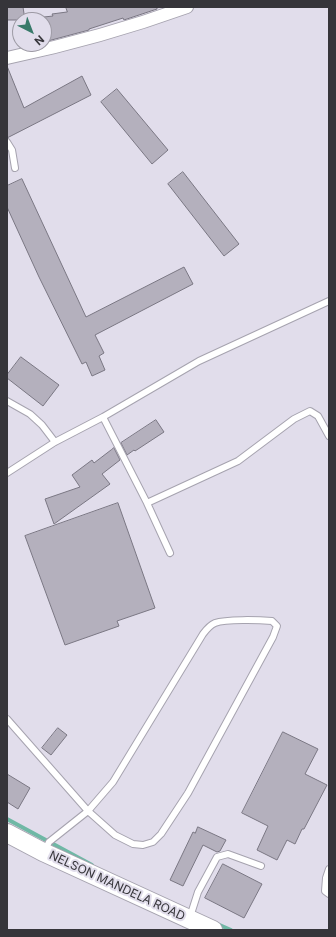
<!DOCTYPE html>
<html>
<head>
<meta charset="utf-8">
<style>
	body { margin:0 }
	#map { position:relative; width:336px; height:937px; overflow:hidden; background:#e1ddeb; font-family:Inter,sans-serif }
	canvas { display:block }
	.frame { position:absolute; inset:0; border:8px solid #36353a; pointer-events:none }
	.north { position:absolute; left:12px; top:12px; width:40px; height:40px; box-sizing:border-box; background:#e1ddeb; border:1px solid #9d9aa4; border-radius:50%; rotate:138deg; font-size:11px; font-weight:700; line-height:16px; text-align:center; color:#36353a }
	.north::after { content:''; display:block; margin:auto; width:14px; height:18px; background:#377969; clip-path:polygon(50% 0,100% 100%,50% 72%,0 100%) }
</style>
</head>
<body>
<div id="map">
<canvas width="336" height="937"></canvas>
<div class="frame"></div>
<div class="north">N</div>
</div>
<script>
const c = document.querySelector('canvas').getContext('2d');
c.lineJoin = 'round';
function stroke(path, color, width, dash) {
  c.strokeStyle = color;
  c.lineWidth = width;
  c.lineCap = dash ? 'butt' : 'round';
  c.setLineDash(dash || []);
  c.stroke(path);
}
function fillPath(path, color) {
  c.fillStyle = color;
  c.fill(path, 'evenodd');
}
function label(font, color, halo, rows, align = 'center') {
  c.font = font + ' Inter,sans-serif';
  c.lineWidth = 4;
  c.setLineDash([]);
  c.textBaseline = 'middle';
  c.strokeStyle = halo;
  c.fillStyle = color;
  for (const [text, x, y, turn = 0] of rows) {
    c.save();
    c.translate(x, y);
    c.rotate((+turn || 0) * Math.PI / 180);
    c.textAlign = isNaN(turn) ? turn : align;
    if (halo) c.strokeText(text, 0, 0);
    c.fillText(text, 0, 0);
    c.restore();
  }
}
stroke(new Path2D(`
	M7,819l85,46
	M215,923l16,7`), '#6fb8a5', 4);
const building = new Path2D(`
	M7,7h16l2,13h-17z
	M66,7h91v2l-33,11 -1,-2 -34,11v1l-45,12v-25l9,-1 -1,-2 15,-2z
	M7,66l17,42 58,-32 9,19 -84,43z
	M117,89l51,61 -16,14 -51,-62z
	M183,172l56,72 -15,12 -56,-72z
	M22,179l64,138 98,-50 9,17 -98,51 9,18 -5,3 6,14 -13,6 -6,-14 -4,2 -43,-87 -32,-70v-21z
	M21,357l38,28 -16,21 -36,-28v-3z
	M156,420l8,12 -29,19 -1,-1 -7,5 -6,-12z
	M114,448l6,12 -18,14 8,10 -56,40 -9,-25 35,-12 -8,-12 20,-15 2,3 17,-13z
	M118,503l37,105 -38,13 2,5 -54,19 -40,-109z
	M58,728l9,7 -16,20 -9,-7z
	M283,732l35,17 -13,25 22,11 -23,44h-2l-7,15 -8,-4 -10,20 -20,-10 11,-24 -26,-13z
	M7,774l23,14 -12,21 -11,-7z
	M198,827l28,13 -6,11 -3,1 -14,-7 -20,41 -13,-6 23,-48 2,1z
	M223,864l39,20 -18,34 -39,-20z`);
fillPath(building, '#b4b0bd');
stroke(building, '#7a7783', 1);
const lane = new Path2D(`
	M7,142l5,8 3,18
	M7,401l23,13 12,11 13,17
	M103,417l44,86 23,50
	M7,473l48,-31 48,-25 96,-56 130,-60
	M147,503l91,-42 56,-42 16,-8 8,5 11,20
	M7,719l81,92 27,24 18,9 10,1 10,-3 8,-8 27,-41 85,-156 4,-11 -5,-5c-13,-1 -46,-2 -57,2 -5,2 -9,7 -12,11l-90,148 -25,29 -39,31 -5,10
	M329,869l-3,9 -1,13 4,3
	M190,917l8,-25 19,-35 11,-3 33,12`);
const street = new Path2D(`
	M7,58c61,-13 122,-30 180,-51`);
const secondary = new Path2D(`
	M7,833l36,19 170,78`);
stroke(lane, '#a6a3af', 8);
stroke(street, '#a6a3af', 14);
stroke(secondary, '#a6a3af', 20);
stroke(lane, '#fff', 6);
stroke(street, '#fff', 12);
stroke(secondary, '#fff', 18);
label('12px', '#36353a', '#e1ddeb', [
	["NELSON MANDELA ROAD",117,886,25]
]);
</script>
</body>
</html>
